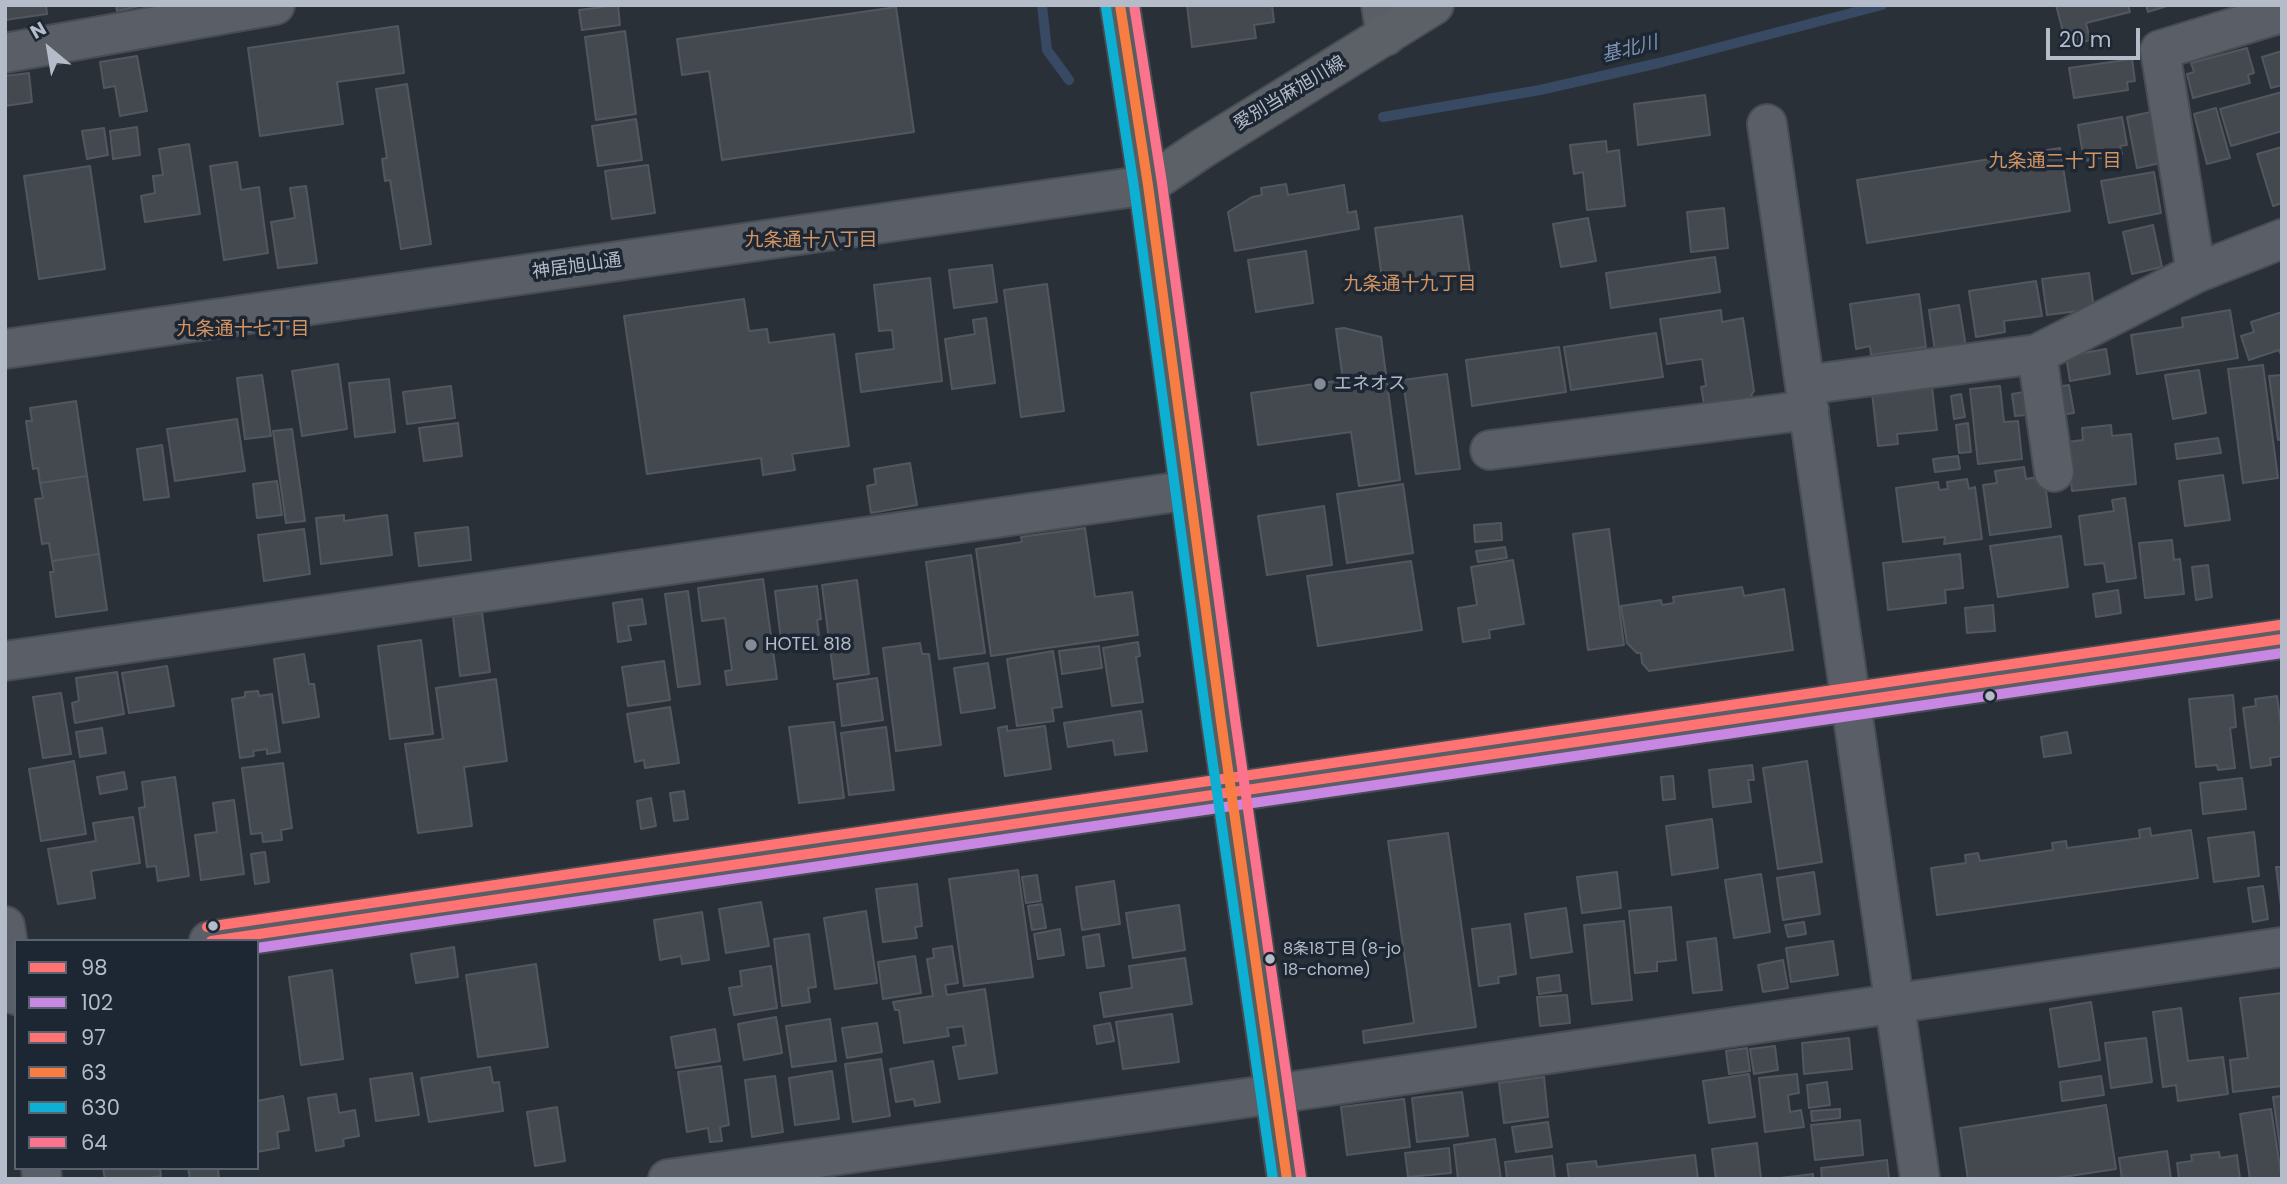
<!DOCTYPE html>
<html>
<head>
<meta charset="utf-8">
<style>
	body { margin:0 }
	#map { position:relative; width:2287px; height:1184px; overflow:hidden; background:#2a3038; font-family:Poppins,sans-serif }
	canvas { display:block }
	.frame { position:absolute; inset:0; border:7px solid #b4bcc9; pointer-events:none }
	.legend { position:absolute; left:14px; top:939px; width:245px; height:231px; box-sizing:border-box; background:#1d2633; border:2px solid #59626f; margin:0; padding:9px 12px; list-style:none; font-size:21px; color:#b4bcc9 }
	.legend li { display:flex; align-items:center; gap:14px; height:35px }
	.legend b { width:35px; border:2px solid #59626f }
	.north { position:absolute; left:14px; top:14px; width:70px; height:70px; -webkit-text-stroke:5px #1d2633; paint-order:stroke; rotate:330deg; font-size:19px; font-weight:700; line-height:28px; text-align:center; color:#b4bcc9 }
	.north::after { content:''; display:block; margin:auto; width:24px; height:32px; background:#b4bcc9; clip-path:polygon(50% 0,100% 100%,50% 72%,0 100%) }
	.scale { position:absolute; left:2046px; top:28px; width:94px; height:32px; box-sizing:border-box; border:4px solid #b4bcc9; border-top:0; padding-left:9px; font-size:21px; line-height:24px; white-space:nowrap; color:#b4bcc9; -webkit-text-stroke:5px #1d2633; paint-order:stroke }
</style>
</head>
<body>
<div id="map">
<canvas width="2287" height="1184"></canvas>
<div class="frame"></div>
<ul class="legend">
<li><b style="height:9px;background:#ff7373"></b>98</li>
<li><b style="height:9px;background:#c787e3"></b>102</li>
<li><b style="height:9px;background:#ff7373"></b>97</li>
<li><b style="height:9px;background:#f77d43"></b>63</li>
<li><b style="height:9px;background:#0dafd3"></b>630</li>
<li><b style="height:9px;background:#fc738d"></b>64</li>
</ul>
<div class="north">N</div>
<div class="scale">20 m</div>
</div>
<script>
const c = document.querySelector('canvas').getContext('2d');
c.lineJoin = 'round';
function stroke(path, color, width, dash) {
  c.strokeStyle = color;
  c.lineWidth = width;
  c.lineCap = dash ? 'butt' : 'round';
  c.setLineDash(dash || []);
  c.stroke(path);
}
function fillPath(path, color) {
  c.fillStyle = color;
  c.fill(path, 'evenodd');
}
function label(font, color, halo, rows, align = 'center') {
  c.font = font + ' Poppins,"Noto Sans JP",sans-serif';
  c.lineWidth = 7;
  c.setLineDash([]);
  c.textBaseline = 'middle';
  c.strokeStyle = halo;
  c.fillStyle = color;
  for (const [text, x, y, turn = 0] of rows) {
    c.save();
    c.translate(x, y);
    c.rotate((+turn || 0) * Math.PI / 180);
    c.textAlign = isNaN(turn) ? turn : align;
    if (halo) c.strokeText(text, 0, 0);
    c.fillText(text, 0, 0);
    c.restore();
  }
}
stroke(new Path2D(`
	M1042,5l5,45 22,30
	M1383,117l157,-27 119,-27 223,-58`), '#384963', 10);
const building = new Path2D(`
	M5,5h41l1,9 -42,6z
	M116,5h28l-27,6z
	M618,5l2,20 -38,5 -3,-20z
	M1187,5h85l2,17 -20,3 2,13 -64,9z
	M2056,5h72l2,7 -44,11 4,17 -23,7z
	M2146,5h24l-22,7z
	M896,7l18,125 -192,28 -13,-89 -27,4 -5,-36z
	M398,26l6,47 -67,9 6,42 -83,12 -12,-88z
	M625,31l11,83 -40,6 -11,-83z
	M2247,48l7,25 -6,2 2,8 -57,15 -6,-24 7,-2 -3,-9z
	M2282,51v34l-11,3 -9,-31z
	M137,56l10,55 -27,5 -5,-30 -11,2 -4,-26z
	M2132,59l3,22 -8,1 1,8 -54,8 -5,-30z
	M29,73l3,29 -27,4v-30z
	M407,84l24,160 -30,5 -11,-69 -5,1 -3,-22 5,-1 -11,-69z
	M2282,92v39l-51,15 -11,-37z
	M1705,95l5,40 -72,10 -4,-41z
	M2216,108l14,50 -23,6 -13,-50z
	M2151,112l10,51 -24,5 -10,-51z
	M2122,117l5,28 -7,1 2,8 -38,7 -6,-36z
	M636,119l6,41 -44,6 -6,-40z
	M137,127l3,28 -27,4 -3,-28z
	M104,128l4,27 -21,4 -5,-28z
	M1606,141l1,11 12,-2 6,56 -38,4 -4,-38 -9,2 -4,-29z
	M189,144l11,70 -55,8 -4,-26 14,-3 -2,-17 10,-1 -4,-26z
	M2282,147v56l-9,3 -16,-52z
	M2060,148l10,63 -203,32 -10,-63z
	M237,162l4,28 18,-3 9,66 -44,7 -14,-94z
	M648,165l7,48 -43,6 -7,-48z
	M90,166l15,103 -66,10 -15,-103z
	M2154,172l7,41 -52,10 -8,-42z
	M1286,184l2,11 56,-10 4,28 8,-2 3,18 -124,22 -7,-39 24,-15 10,-2 -1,-7z
	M306,186l11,77 -39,5 -7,-46 24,-4 -5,-30z
	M1724,208l4,40 -37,4 -4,-40z
	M1462,216l8,58 -87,12 -8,-58z
	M1588,218l8,43 -35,6 -8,-43z
	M2153,225l9,42 -30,7 -9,-42z
	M1306,251l7,52 -57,9 -8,-52z
	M1715,257l5,35 -109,16 -5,-35z
	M992,265l5,37 -43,6 -5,-38z
	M2089,273l5,36 -47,6 -5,-36z
	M930,278l12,103 -81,11 -5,-38 38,-5 -2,-19 -13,1 -5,-46z
	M2036,281l6,35 -38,5 1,11 -29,5 -7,-46z
	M1047,284l17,127 -43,6 -17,-127z
	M1919,294l7,53 -55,8 -1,-9 -14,3 -6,-45z
	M744,299l5,32 18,-2 2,14 65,-9 15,112 -57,8 3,16 -32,5 -2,-17 -114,16 -23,-158z
	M1959,305l7,42 -31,4 -6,-41z
	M1721,310l1,12 21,-4 11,73 -7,11 -42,7 -4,-22 5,-1 -4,-27 -35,5 -7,-45z
	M2230,310l8,48 -101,16 -6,-39 52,-8 -1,-9z
	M2282,312v45l-3,-7 -30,10 -8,-24 13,-4 -3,-10z
	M986,318l9,65 -43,6 -7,-50 30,-5 -2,-14z
	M1344,328l37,9 19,143 -41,6 -8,-54 -93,13 -7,-52 92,-13 -7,-51z
	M1656,333l7,44 -92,13 -7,-43z
	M1559,347l7,45 -94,14 -6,-46z
	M2106,349l4,25 -40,7 -4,-25z
	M338,364l9,65 -45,7 -10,-65z
	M2263,365l15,113 -35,5 -15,-114z
	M2199,370l7,43 -33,6 -8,-44z
	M1447,374l13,95 -44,5 -13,-94z
	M262,375l9,61 -26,3 -8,-61z
	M2282,375v64l-4,1 -9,-64z
	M389,379l6,53 -40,5 -6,-54z
	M2069,385l5,28 -14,2 -4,-28z
	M451,386l4,32 -48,6 -4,-32z
	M2000,386l4,36 14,-1 4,38 -44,5 -8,-75z
	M1932,387l5,43 -40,4 1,10 -20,2 -6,-53z
	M2024,392l3,23 -12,1 -3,-22z
	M1961,394l4,23 -11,2 -3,-23z
	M76,401l11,75 -47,7 -2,-15 -5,1 -7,-48h6l-2,-13z
	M237,419l8,52 -70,10 -8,-52z
	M458,423l4,33 -38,5 -5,-33z
	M1968,423l3,29 -12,1 -3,-28z
	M2111,425l1,11 19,-2 5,50 -64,7 -5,-49 16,-2 -1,-12z
	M292,429l13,92 -19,2 -13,-92z
	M2218,438l3,15 -44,6 -2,-15z
	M162,445l7,52 -25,3 -7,-51z
	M1958,456l2,13 -25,3 -2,-13z
	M910,463l7,42 -46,8 -4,-27 9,-2 -2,-15z
	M2024,467l2,12 18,-3 7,51 -61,8 -7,-50 14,-2 -2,-12z
	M2223,475l7,45 -45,6 -6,-45z
	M87,476l12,78 -47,7 -3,-18 -7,1 -7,-45 8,-1 -3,-15z
	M1967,479l2,10 6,-2 7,52 -38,5 1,-7 -42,5 -7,-54 42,-6 1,8 9,-1 -1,-7z
	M277,481l5,34 -25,3 -4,-34z
	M1403,484l10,69 -66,10 -10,-69z
	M2125,498l11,80 -29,4 -3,-19 -19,2 -6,-49 35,-5 -2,-11z
	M1324,506l8,59 -65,10 -9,-59z
	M344,515v6l43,-6 5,40 -71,9 -5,-46z
	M1501,523l1,17 -27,2 -1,-17z
	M468,527l3,33 -52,6 -4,-33z
	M1085,528l10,69 37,-5 6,43 -147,21 -15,-107 46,-7 -1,-5z
	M304,529l6,45 -46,7 -6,-46z
	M1609,529l15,116 -36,5 -15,-116z
	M2061,536l7,51 -70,10 -8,-51z
	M2172,540l2,20 6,-1 4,35 -39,4 -6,-55z
	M1505,547l2,11 -29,4 -2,-11z
	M99,554l8,56 -51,7 -6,-45h4l-2,-11z
	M1960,554l3,34 -18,2 1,13 -58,7 -5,-47z
	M971,555l14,98 -46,6 -13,-97z
	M1513,560l11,64 -35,6 1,8 -27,4 -5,-34 19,-3 -6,-38z
	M1411,561l11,69 -104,16 -11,-70z
	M2208,565l4,32 -16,3 -4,-33z
	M763,579l14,100 -50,6 -2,-14 7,-1 -7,-52 -23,3 -4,-33z
	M857,580l12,94 -35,5 -12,-94z
	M817,586l4,33 -4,1 2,15 -38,5 -6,-49z
	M1742,587l2,9 40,-7 9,61 -144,21 -7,-8 -1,-10h-4l-10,-10 -6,-37 40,-6 1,5 12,-2 -1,-6z
	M2118,590l3,23 -25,4 -3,-23z
	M688,591l12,93 -22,3 -13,-93z
	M642,599l4,25 -18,2 3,14 -13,2 -5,-39z
	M1993,605l2,26 -28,2 -2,-25z
	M482,613l8,59 -30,4 -7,-59z
	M421,640l12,94 -43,5 -12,-93z
	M1138,642l2,14 -4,1 7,45 -31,4 -9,-58z
	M920,643l2,11h7l12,91 -45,6 -13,-103z
	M1099,646l3,22 -40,6 -3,-23z
	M1053,651l9,56 -10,1 2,13 -37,5 -10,-67z
	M304,654l5,30h5l5,33 -36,6 -9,-64z
	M664,661l6,39 -42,6 -6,-39z
	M988,663l7,45 -34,5 -7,-45z
	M167,666l7,40 -45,7 -7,-40z
	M117,672l7,42 -49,9 -3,-20 7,-2 -3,-23z
	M877,678l6,42 -41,6 -5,-42z
	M496,679l11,82 -43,6 8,59 -54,7 -13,-89 38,-5 -7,-51z
	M258,691l1,5 13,-2 8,58 -13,2v-5l-14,2 1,5 -14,2 -8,-59 13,-2v-5z
	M61,693l10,61 -28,4 -10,-61z
	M2233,695l3,32 -6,1 5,40 -17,2 -1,-5 -21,2 -7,-68z
	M2277,696l5,36v24l-12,2 1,7 -20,3 -8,-60 13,-2 -1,-7z
	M670,707l9,56 -34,5 -1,-8 -9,2 -8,-48z
	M1141,711l6,40 -32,4 -2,-15 -45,7 -4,-24z
	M834,722l10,76 -45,5 -10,-76z
	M1007,726v5l38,-5 6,43 -46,7 -7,-48z
	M886,727l8,63 -45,5 -8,-62z
	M102,728l4,25 -26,4 -4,-25z
	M2067,732l4,21 -27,4 -3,-20z
	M74,761l12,73 -45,7 -12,-72z
	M1807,761l15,101 -44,7 -15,-101z
	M283,763l9,65 -11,2 1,10 -19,2 -1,-9 -11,1 -9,-66z
	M1752,765l2,15h-6l3,22 -38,5 -4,-37z
	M124,772l3,17 -27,5 -3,-17z
	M1673,776l2,23 -12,1 -2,-23z
	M175,777l14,99 -31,5 -2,-15 -9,1 -8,-59 6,-1 -3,-25z
	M2242,778l4,31 -43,5 -3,-31z
	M684,791l4,28 -14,2 -4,-28z
	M651,798l5,28 -15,3 -4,-28z
	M234,800l10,74 -43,6 -6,-45 22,-3 -4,-29z
	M133,817l7,46 -49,8 4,27 -37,6 -10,-55 48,-8 -3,-18z
	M1712,819l6,49 -46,7 -6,-49z
	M2150,828l1,8 40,-6 7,48 -261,37 -6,-47 35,-5 -1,-8 13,-2 2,8 73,-11 -1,-7 14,-2 1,7 73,-10 -1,-8z
	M2254,832l5,44 -45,6 -6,-44z
	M1448,833l28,194 -112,16 -1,-12 51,-8 -26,-182z
	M265,852l4,30 -14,2 -4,-30z
	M2276,867h6v39h-1z
	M1018,870l15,107 -69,9 -15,-107z
	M1617,872l4,36 -39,5 -5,-36z
	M1814,872l6,42 -37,6 -6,-42z
	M1761,874l9,58 -36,6 -9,-58z
	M1037,875l4,26 -15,2 -4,-26z
	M1114,881l6,43 -38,6 -6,-43z
	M917,884l5,42 -7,1 2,11 -34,4 -7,-53z
	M2263,886l5,33 -15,3 -5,-34z
	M761,902l8,44 -43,7 -7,-44z
	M1042,904l4,24 -14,2 -4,-24z
	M1179,905l6,45 -52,8 -7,-45z
	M1671,907l5,53 -19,2v9l-22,2 -6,-62z
	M1566,908l6,44 -41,6 -6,-44z
	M866,911l11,72 -42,6 -11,-71z
	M702,912l7,48 -27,4 -1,-8 -21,4 -6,-40z
	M1624,921l8,79 -40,4 -8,-79z
	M1804,922l2,12 -18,3 -3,-12z
	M1510,924l6,50 -18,3 1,6 -20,3 -7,-57z
	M1060,929l4,26 -26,4 -4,-25z
	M809,934l7,53 -8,1 2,14 -28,4 -8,-67z
	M1099,934l5,32 -17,2 -4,-31z
	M1716,938l6,52 -29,3 -6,-51z
	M1833,941l5,34 -47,7 -5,-34z
	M952,946l6,37 -13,2 2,10 38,-6 12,84 -38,6 -6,-32 13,-2 -3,-19 -16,2 2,8 -45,7 -5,-33h-4l-2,-8 40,-6 -6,-37 7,-1 -1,-9z
	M454,947l4,30 -42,6 -5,-29z
	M915,956l6,37 -38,6 -5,-37z
	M1185,958l7,46 -88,13 -4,-24 32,-5 -3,-22z
	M1783,960l5,28 -25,4 -5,-27z
	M536,964l12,83 -70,10 -12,-82z
	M771,966l6,42 -43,7 -5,-27 13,-2 -2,-15z
	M332,970l11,89 -42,6 -12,-88z
	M1559,975l2,16 -22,3 -2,-16z
	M2282,993v93l-49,6 -3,-32 18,-2 -8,-60z
	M1567,995l3,28 -30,3 -3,-29z
	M2091,1002l9,58 -41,7 -9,-58z
	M2181,1008l7,53 35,-4 5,37 -50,7 -2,-16 -13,2 -10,-75z
	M1172,1014l7,48 -56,7 -7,-47z
	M776,1017l6,36 -38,7 -6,-36z
	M830,1019l6,42 -44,6 -6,-41z
	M877,1023l5,29 -35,6 -5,-30z
	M1110,1023l4,18 -17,3 -3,-18z
	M715,1029l5,32 -44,7 -5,-31z
	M1849,1038l3,31 -48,5 -2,-31z
	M2146,1038l6,44 -41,6 -6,-45z
	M1775,1046l3,24 -24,4 -4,-25z
	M1747,1048l3,23 -21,3 -3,-23z
	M881,1059l9,57 -37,6 -8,-58z
	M933,1061l7,41 -25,4 -1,-7 -18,3 -6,-33z
	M721,1066l8,59 -9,2 2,14 -12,1 -2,-14 -21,4 -9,-60z
	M490,1067l3,16 6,-1 4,29 -74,11 -8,-44z
	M832,1071l7,48 -44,6 -6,-47z
	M412,1073l7,42 -43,6 -6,-42z
	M1749,1074l6,43 -46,6 -6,-42z
	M1797,1074l2,19 -11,2 2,17 11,-2 3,17 -39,5 -6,-54z
	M775,1076l8,56 -31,5 -7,-57z
	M2101,1076l3,19 -42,6 -2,-19z
	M1544,1077l4,40 -44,6 -5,-40z
	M1827,1082l3,23 -21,3 -2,-23z
	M1462,1092l6,44 -51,6 -5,-44z
	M336,1094l3,19 16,-3 4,26 -16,3 1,7 -28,5 -8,-53z
	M283,1096l6,34 -12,2 2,16 -22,4v-51z
	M2282,1096v66l-9,-65z
	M1404,1099l6,48 -63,8 -6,-48z
	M2106,1105l10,64 -66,10h-82l-8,-51z
	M557,1107l8,54 -30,5 -8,-54z
	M1840,1109v9l-28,3 -1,-10z
	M2271,1109l11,70h-32l-10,-65z
	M1860,1120l3,35 -48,5 -4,-35z
	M1548,1122l4,25 -36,5 -4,-25z
	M1495,1139l6,40h-43l-4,-34z
	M1757,1143l4,36h-45l-4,-30z
	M1449,1148l2,25 -43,4 -3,-24z
	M2167,1151l4,28h-49l-3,-21z
	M2219,1152l1,6 17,-3 3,24h-61l-2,-16 15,-2 -1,-6z
	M1695,1155l3,24h-129l-2,-15 29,-3 1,6z
	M1552,1156l3,23h-48l-2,-17z
	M1887,1160l2,19h-67l-1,-11z
	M103,1168h57l1,8 -18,3h-38z
	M188,1168h30l1,11h-29z
	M1813,1174v5h-41z`);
fillPath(building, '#444950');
stroke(building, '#52575f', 2);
const minor = new Path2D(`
	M1381,5l5,31
	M5,53l270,-48
	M1767,124l153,1055
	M2196,273l-36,-223 122,-37
	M5,349l1143,-164
	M2037,354l17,118
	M1805,385l232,-31 159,-81 86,-34
	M1490,450l319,-40
	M5,661l1185,-171
	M5,926l11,69
	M209,941l2073,-302
	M41,1168l1,11
	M668,1179l606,-85 1008,-147`);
const major = new Path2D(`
	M1148,185l55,-37 231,-143`);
const highway = new Path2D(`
	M1120,5l28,180 73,536 66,458`);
stroke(minor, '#484c53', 42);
stroke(major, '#484c55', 42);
stroke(highway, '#474c53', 42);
stroke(minor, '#5a5e66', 38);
stroke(major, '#5c6168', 38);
stroke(highway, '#5a5d60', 38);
stroke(new Path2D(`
	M211,941l2071,-302`), '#ff7373', 10);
stroke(new Path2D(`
	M257,948l2025,-295`), '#c787e3', 10);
stroke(new Path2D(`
	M207,927l2073,-302`), '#ff7373', 10);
stroke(new Path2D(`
	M1120,5l28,180 73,536 66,458`), '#f77d43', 10);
stroke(new Path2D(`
	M1106,7l28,180 73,536 66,456`), '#0dafd3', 10);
stroke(new Path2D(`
	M1134,5l28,178 73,536 66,458`), '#fc738d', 10);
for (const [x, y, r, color] of [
	[1320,384,7,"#848b96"],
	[751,645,7,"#848b96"],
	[1990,696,6,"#b4bcc9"],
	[213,926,6,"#b4bcc9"],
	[1270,959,6,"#b4bcc9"]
]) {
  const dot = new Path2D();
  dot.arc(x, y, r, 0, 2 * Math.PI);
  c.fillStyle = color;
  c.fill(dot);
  stroke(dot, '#1d2633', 2.5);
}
label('16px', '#b4bcc9', '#1d2633', [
	["8条18丁目 (8-jo",1283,950],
	["18-chome)",1283,971]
], 'left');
label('18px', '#b4bcc9', '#1d2633', [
	["愛別当麻旭川線",1290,94,-31],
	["神居旭山通",577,267,-8]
]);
label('18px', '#b4bcc9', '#1d2633', [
	["エネオス",1334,384],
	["HOTEL 818",765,645]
], 'left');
label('italic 19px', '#7c92b1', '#1d2633', [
	["基北川",1630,50,-14]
]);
label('19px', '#d59563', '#1d2633', [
	["九条通二十丁目",2055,162],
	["九条通十八丁目",811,241],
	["九条通十九丁目",1410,285],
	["九条通十七丁目",243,330]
]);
</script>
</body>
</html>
